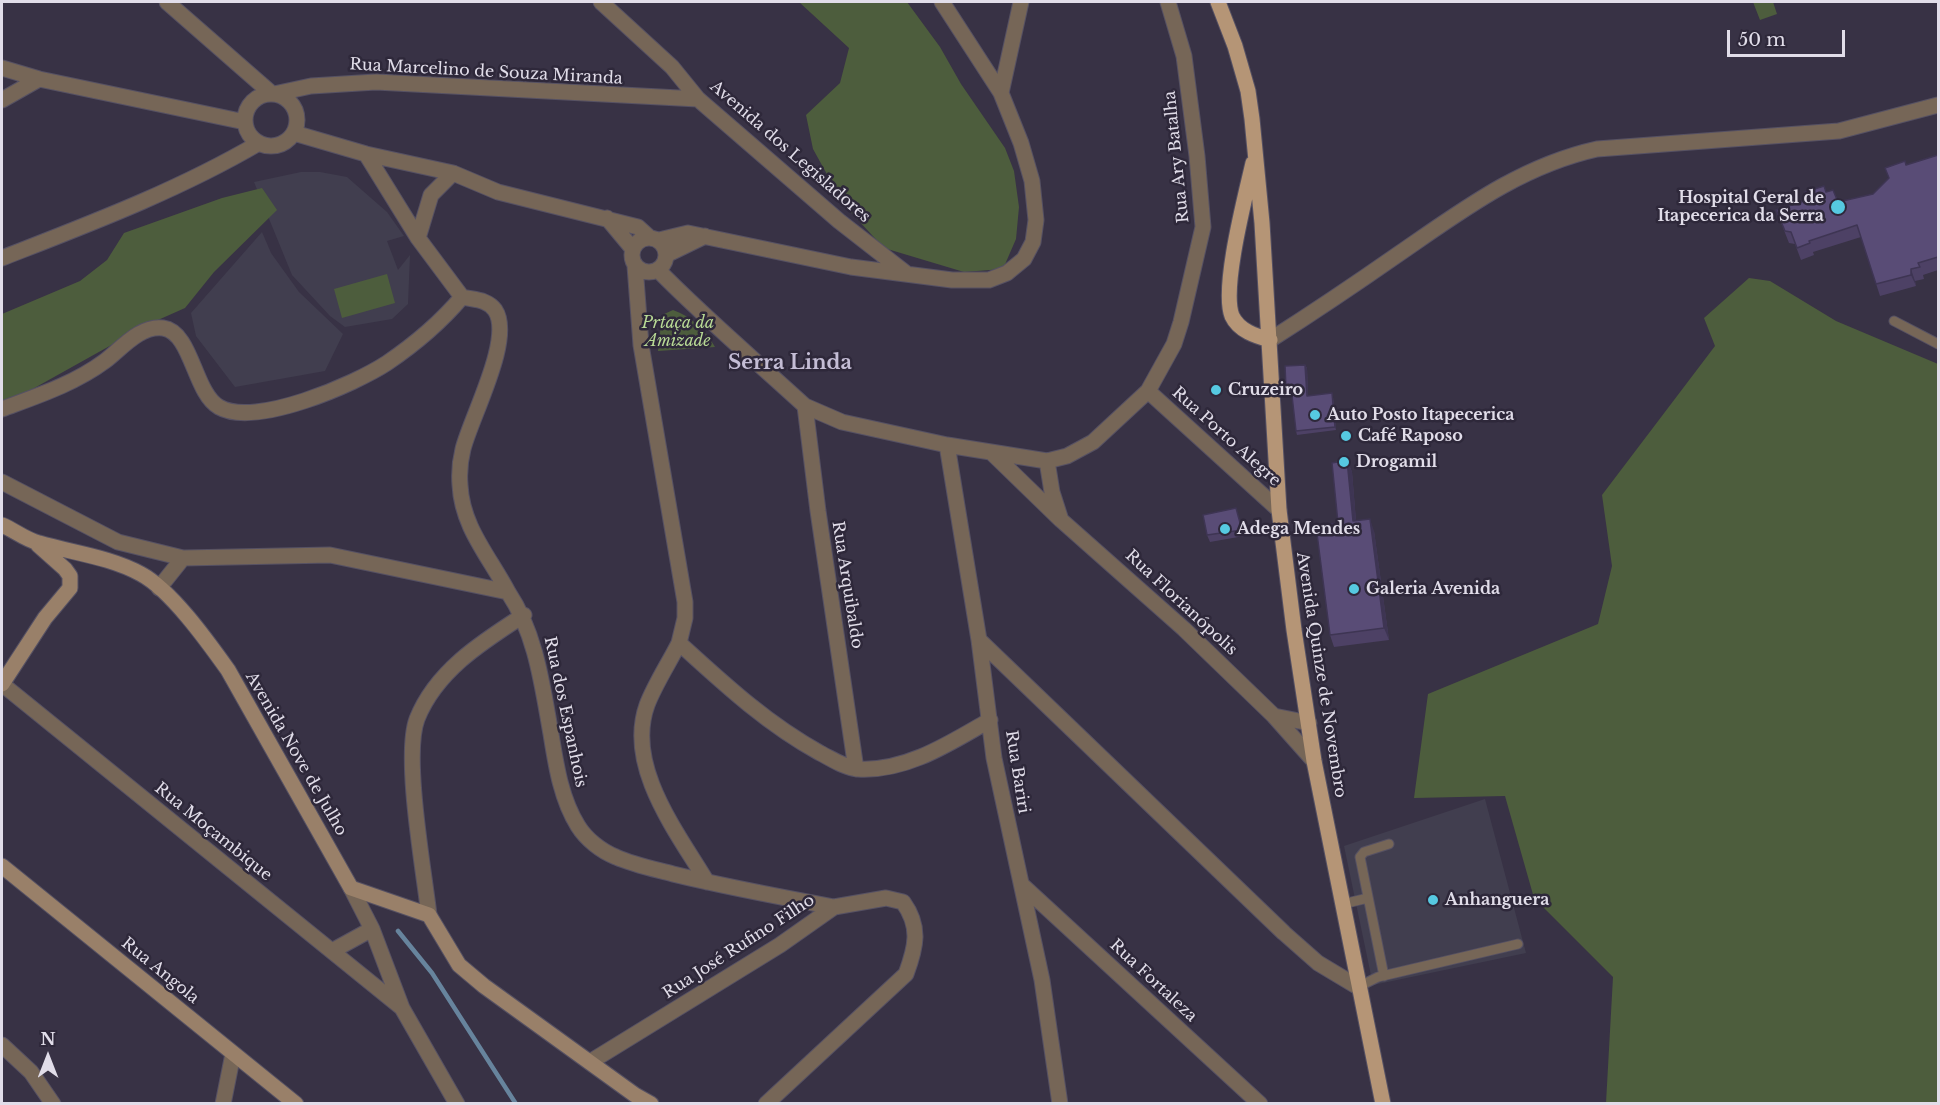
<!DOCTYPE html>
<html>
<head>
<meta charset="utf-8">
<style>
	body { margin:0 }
	#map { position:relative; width:1940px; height:1105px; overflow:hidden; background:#383245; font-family:"Libre Baskerville",serif }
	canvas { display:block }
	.frame { position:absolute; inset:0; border:3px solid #e1dde9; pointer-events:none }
	.north { position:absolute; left:18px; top:1027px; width:60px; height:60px; -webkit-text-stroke:4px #2e283a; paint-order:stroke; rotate:0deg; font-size:16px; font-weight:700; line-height:24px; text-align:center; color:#e1dde9 }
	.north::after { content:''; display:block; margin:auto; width:21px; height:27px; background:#e1dde9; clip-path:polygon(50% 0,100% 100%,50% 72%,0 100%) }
	.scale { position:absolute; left:1727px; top:30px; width:118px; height:27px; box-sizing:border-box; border:3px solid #e1dde9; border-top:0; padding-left:8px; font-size:18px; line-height:21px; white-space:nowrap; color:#e1dde9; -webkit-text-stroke:4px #2e283a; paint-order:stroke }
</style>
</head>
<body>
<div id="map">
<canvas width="1940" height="1105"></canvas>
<div class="frame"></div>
<div class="north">N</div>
<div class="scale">50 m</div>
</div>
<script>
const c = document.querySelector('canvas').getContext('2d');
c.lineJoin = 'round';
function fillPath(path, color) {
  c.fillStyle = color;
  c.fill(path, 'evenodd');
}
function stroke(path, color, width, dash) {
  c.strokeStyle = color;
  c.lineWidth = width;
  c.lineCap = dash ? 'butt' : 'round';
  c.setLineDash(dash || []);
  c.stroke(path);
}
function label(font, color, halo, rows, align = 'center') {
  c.font = font + ' "Libre Baskerville",serif';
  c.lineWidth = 5;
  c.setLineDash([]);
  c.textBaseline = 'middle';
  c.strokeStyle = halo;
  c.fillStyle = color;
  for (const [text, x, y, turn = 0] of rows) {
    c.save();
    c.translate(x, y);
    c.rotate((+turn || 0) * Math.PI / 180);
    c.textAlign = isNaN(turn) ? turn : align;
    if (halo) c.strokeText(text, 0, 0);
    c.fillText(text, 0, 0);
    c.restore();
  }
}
fillPath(new Path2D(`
	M301,172h19l27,5 40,35 17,24 -17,5 11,29 12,-15 -2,49 -16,15 -47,8 -15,-11 -38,-41 -38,-93z
	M262,232l9,21 28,39 44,42 -18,37 -90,16 -39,-51 -5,-23z
	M1485,799l41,154 -153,32 -29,-139z`), '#413e4f');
fillPath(new Path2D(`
	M799,2h108l33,45 21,37 44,64 9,23 5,36 -3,32 -13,30 -39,3 -80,-24 -40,-43 -31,-56 -7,-34 34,-32 9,-35z
	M1753,2h20l4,12 -17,6z
	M262,188l15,22 -63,62 -29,36 -36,16 -120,67 -27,11v-88l78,-33 27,-21 17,-27 98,-35z
	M387,274l8,29 -53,15 -8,-29z
	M1749,278l21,3 66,40 102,43v739h-332l7,-126 -79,-79 -29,-102 -91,2 14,-104 170,-70 14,-58 -10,-71 113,-149 -11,-28z
	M673,310c18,6 33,21 42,37l-57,4 4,-36z`), '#4d5d3d');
stroke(new Path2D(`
	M398,931l34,42 84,131`), '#67849d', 4.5);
const service = new Path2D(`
	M1894,321l44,23
	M1343,904l25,-6
	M1384,976l-24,-119 4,-5 25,-8
	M1358,987l20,-10 140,-33`);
const minor = new Path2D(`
	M167,2l104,91
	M601,2l71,65 26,32 141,122 68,53
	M942,2l59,91
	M2,68l37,11 206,43
	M245 120a26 26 0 1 1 52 0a26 26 0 1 1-52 0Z
	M274,94l37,-8 65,-4 322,17
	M2,100l37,-21
	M294,133l72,21 87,19 45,19 140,35 11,10
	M366,154l52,84 44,59c12,3 25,2 33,13 19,28 -24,107 -32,139 -3,12 -4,24 -3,36 2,42 29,71 48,107
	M607,218l25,30
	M632 255a17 17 0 1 1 34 0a17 17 0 1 1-34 0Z
	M418,238l13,-43 22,-22
	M659,240l29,-7 163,34 101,13h37l18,-7 17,-14 9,-17 3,-22 -4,-39 -11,-38 -20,-50 20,-91
	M666,255l39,-19
	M2,258c87,-34 175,-67 257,-115
	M635,266l6,79 44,257v16l-6,25c45,41 88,81 141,110 12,6 25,15 38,16 48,3 92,-26 132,-49
	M658,270c47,48 98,91 147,136l37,16 105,23 100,16 20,-5 26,-14 55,-51 26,-47 7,-22 22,-95 -6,-71 -13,-100 -16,-54
	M1270,340c44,-28 87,-57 130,-87 64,-44 121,-87 197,-104l242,-18 99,-26
	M1148,391l131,119
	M805,406l13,105 38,258
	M2,409c35,-13 72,-25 103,-48 16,-12 35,-36 58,-33 29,4 31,65 56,79 36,21 136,-23 168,-44 28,-19 53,-40 75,-66
	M947,445l32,195 15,118 48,222 18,124
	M992,453l69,67 123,109 90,87 40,45
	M1047,461l5,31 8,25
	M2,482l116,60 65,16 147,-3 178,37c28,42 34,92 43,142 5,31 10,65 27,92 8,13 23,25 38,31 18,8 38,12 57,17 53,13 107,23 161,33
	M159,588l24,-30
	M979,640l305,293 34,30 40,24
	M679,643c-10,20 -24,41 -32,62 -22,61 30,127 60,177
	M2,684l400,324
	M1274,716l35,7
	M1022,885l238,219
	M351,888l21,41 30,79 55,96
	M429,915c-5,-44 -26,-159 -12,-196 19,-48 65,-77 107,-104
	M332,951l40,-22
	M2,1045l29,27 22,32
	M590,1062l190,-117 54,-38 52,-9 17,4c18,25 13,45 3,72l-140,130
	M223,1104l10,-50`);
const secondary = new Path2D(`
	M2,525c12,5 24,15 37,18 34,10 71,14 102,31 30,16 67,68 87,96l123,218 78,27 30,50 25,21 151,109 16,9
	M2,684l43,-66 25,-30v-12l-5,-7 -27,-24
	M2,866l294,238`);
const primary = new Path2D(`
	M1218,2l17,44 13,45 4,28 10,104 17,287 15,120 20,131 69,343
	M1253,163c-7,31 -32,125 -21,153 7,15 24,20 38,24`);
stroke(service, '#565163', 11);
stroke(minor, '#565163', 17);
stroke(secondary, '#565163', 17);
stroke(primary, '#565163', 17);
stroke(service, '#766657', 9);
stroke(minor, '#766657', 15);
stroke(secondary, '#998069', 15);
stroke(primary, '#b59576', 15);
fillPath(new Path2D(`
	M1938,155v115l-15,5 1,4 -9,2 1,5 -36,10 -19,-59 -48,15 1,3 -13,5 -6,-16 -6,-1 -13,-33 51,-18 11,10 35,-8 34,-29z
	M1305,365l2,3 1,28 24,-3 1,4 3,33 -39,5 -1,-4 -4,-40h-4l-2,-3z
	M1347,460l5,12 4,49 18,10 15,109 -55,7 -4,-12 8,-112z
	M1236,508l8,28 -34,6 -3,-7z`), '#4d4165');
fillPath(new Path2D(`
	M1911,269l4,12 1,5 -5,-11z
	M1305,365l2,3 1,31 -1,-3z
	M1332,393l1,4 3,33 -1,-3z
	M1347,460l5,12 5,61 -4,-12z
	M1370,519l4,12 15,109 -5,-12z`), '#3e3553');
const building = new Path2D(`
	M1938,155v102l-20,6 2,4 -9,2v6l-35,9 -19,-59 -48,16 1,2 -13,5 -6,-16 -6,-1 -9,-21 31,-10 -2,-8 19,-6 2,6 7,-2 5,12 35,-8 16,-16 -4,-10 20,-7 1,4z
	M1305,365l2,31 25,-3 3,34 -39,4 -5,-44 -5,1 -1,-22z
	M1347,460l6,61 17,-2 14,109 -54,7 -14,-109 22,-3 -6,-60z
	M1236,508l6,22 -35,5 -4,-20z`);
fillPath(building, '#594c76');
stroke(building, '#3e3553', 1.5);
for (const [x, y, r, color] of [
	[1838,207,8,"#56c9e1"],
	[1216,390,6,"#56c9e1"],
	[1315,415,6,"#56c9e1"],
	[1346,436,6,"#56c9e1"],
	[1344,462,6,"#56c9e1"],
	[1225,529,6,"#56c9e1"],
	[1354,589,6,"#56c9e1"],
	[1433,900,6,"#56c9e1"]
]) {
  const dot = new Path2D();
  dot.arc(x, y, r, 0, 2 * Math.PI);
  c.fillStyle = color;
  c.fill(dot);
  stroke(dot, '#2e283a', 2);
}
label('16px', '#e1dde9', '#2e283a', [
	["Rua Marcelino de Souza Miranda",486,72,3],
	["Avenida dos Legisladores",790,152,41],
	["Rua Ary Batalha",1177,157,-96],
	["Rua Porto Alegre",1226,437,42],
	["Rua Arquibaldo",847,585,81],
	["Rua Florianópolis",1181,603,43],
	["Avenida Quinze de Novembro",1321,675,81],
	["Rua dos Espanhois",565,712,78],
	["Avenida Nove de Julho",296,754,60],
	["Rua Bariri",1017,772,81],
	["Rua Moçambique",213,832,39],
	["Rua José Rufino Filho",739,947,-33],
	["Rua Angola",160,971,39],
	["Rua Fortaleza",1153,981,43]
]);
label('bold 16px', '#e1dde9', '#2e283a', [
	["Hospital Geral de",1824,198,"right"],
	["Itapecerica da Serra",1824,216,"right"],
	["Cruzeiro",1228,390],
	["Auto Posto Itapecerica",1327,415],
	["Café Raposo",1358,436],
	["Drogamil",1356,462],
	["Adega Mendes",1237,529],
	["Galeria Avenida",1366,589],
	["Anhanguera",1445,900]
], 'left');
label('italic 16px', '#b8da95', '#2e283a', [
	["Prtaça da",678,323],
	["Amizade",678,341]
]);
label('bold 20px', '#c4bdd5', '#2e283a', [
	["Serra Linda",790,363]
]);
</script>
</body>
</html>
